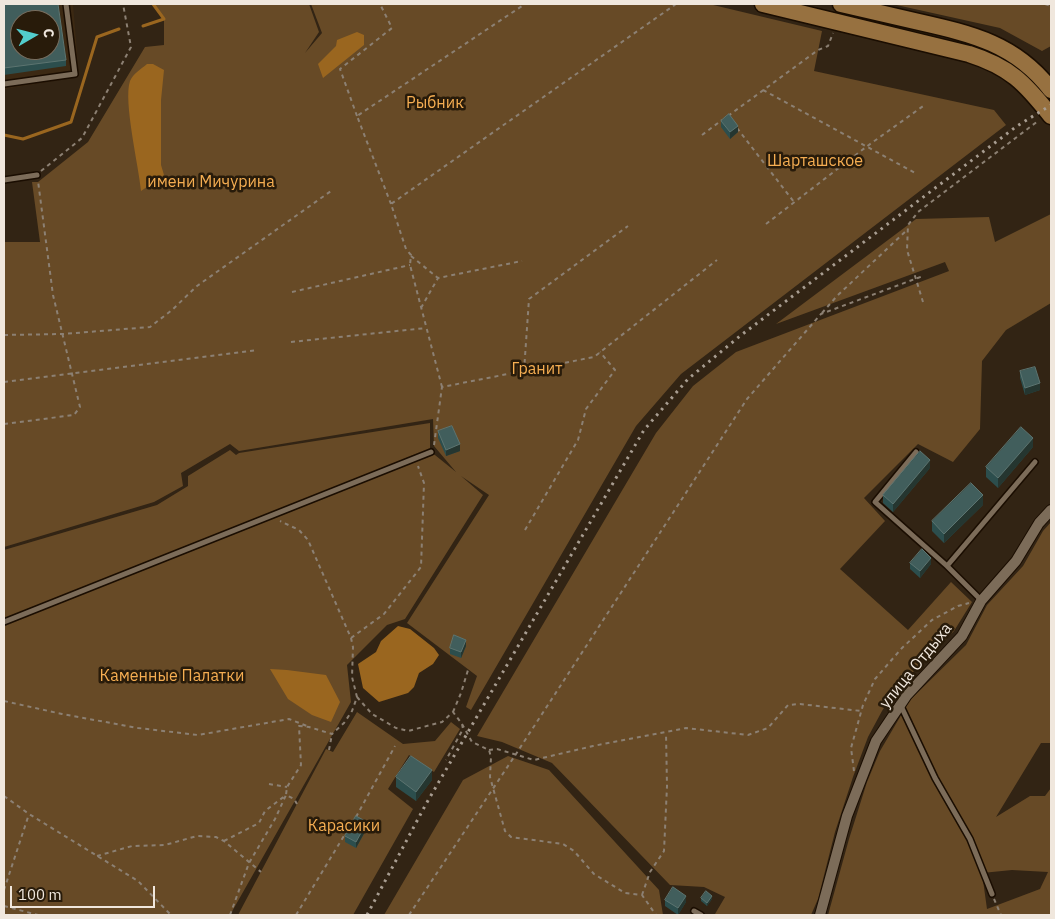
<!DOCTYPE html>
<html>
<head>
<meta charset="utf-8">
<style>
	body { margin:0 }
	#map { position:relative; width:1055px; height:919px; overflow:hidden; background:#322414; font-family:"IBM Plex Sans",sans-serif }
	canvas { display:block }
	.frame { position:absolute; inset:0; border:5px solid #f0e7dd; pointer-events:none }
	.north { position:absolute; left:10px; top:10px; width:50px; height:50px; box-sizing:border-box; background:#281b0a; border:1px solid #786d5e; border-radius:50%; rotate:82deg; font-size:14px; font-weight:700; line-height:20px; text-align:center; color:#f0e7dd }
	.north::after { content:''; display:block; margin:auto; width:18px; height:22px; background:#52cdcd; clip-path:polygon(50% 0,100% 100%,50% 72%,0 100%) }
	.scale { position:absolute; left:10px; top:886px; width:145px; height:22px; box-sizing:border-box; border:2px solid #f0e7dd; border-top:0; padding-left:6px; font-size:15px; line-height:18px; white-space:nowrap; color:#f0e7dd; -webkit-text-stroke:4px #281b0a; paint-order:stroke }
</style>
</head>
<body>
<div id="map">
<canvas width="1055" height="919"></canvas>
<div class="frame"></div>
<div class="north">С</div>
<div class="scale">100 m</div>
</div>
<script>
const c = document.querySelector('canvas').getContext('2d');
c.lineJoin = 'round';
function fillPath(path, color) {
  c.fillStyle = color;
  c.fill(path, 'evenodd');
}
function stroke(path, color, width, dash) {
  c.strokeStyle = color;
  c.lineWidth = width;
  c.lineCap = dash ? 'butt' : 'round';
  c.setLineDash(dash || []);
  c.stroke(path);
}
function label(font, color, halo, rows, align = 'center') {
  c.font = font + ' "IBM Plex Sans",sans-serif';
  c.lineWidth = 5;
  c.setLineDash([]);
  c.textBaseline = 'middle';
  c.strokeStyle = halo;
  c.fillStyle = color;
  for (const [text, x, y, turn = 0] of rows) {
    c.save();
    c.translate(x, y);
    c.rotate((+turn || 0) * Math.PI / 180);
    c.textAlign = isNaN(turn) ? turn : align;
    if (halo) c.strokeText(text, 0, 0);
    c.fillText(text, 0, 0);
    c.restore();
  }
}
fillPath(new Path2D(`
	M4,4h69l6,73 -75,12zM20,20h30v30h-30z`), '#3c2913');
fillPath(new Path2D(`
	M153,4h156l10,28 -14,21 17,-20 -11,-29h398l113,27 -8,40 180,39 12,15 -325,249 -45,52 -165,284 -5,-3 11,-31 -70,-53 82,-128 -28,-19 22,19 -78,124 -18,6 -40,40 4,37 -121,213h-226v-365l153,-45 31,-19v-10l42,-26 6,5 3,-2 191,-30v28l26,21 -22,-26 -1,-27 -194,32 -9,-7 -49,29 2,13 -29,16 -150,45v-305h36l-8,-60h6l50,-40 57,-95 19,-2v-26z
	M892,4h159v42l-9,5 -42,-23z
	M1051,214v89l-45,27 -24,31 -2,68 -27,33 -35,-18 -54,54 21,23 -45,48 68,61 43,-48 21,20 -18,29 -58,58 -14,22 -14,26 -15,40 -18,55 -17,67 -7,16h-93l-3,-1 10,-17 -21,-10 -34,-2 -118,-122 -50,-21 -25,-6 179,-303 37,-47 43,-34 213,-81 -4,-9 -169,62 140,-105 73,-2 6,25z
	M1051,522v221h-10l-45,74 34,-21h15l6,-8v127h-223l21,-76 18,-57 13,-31 30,-51 56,-55 21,-40 36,-39 20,-35zM1012,870l36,2 -8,17 -53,20 -5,-36z
	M357,712l46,32 32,-3 16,-19 9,7 -26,43 -25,-17 -21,34 25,20 -60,106h-115l88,-166 7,3z
	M508,756l41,14 110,120 4,25h-279l79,-135z`), '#674a26');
fillPath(new Path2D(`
	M357,32l7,3v10l-41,33 -5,-14 18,-18 1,-6z
	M147,64h6l11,6 -3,30v65l3,10 -23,16c-2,-24 -18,-90 -11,-110 3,-7 11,-12 17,-17z
	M398,626l12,3 24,19 5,7 -6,9 -14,9 -5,14 -6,6 -29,9 -16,-14 -5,-24 18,-12 5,-11z
	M270,669l17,1 39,5 14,27 -9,20 -19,-7 -24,-16z`), '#9a661f');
stroke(new Path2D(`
	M143,26l21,-7 -11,-15
	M4,135l19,4 48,-17 26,-85 22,-8`), '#9a661f', 3);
const lane = new Path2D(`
	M4,84l71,-10 -9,-70
	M4,180l33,-5
	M916,452l-41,50 72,64 34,34
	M947,566l88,-104
	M4,622l427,-170
	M901,706l34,72 35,61 22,55
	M694,911l7,4`);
const street = new Path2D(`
	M820,915l27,-99 29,-75 31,-46 55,-59 19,-35 35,-40 23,-38 12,-13`);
const primary = new Path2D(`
	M763,4l206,50c41,13 56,29 82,62
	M841,4c26,6 52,12 78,18 53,12 97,22 132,68`);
stroke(lane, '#1a0d01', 8);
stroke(street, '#1a0d01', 12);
stroke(primary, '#1a0d01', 19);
stroke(new Path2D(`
	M1045,4l6,2
	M763,90l154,84
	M357,116l-17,-47 52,-41 -12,-24
	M728,116l90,-66 10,-4 5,-13
	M737,128l57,74
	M702,135l20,-15
	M41,171l41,-33 49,-91 -8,-43
	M391,204l-34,-88 168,-112
	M766,224l100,-77 60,-43
	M411,256l27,22
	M292,292l118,-27
	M923,302l-16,-52 1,-25 10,-13 120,-91
	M421,308l17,-30 84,-17
	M822,313l15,-17 71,-67
	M4,335l59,-1 87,-7 22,-17 25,-24 134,-95
	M291,342l135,-14
	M524,371l5,-72 99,-73
	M4,382l254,-32
	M442,387l-32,-122 1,-10 -5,-6 -15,-45 285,-200
	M4,424l70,-9 6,-8 -27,-112 -15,-114
	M434,445l8,-58 152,-30 123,-97
	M525,530l53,-90 8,-31 29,-39 -15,-18
	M351,638l33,-24 37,-47 3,-84 -6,-17
	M357,697l15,17 24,14 12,3 34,-9 11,-10 9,12 1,5 -17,31
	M4,701l58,13 76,14 60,7 91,-16 18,7
	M453,712l8,-19 7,-23
	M462,724l10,18 17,8 2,7 -1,20 15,54 6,6 52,7 11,7 20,23 31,19 17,2 14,20
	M329,750l3,-16
	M489,750l8,-1 37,11 59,-14 93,-18 62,7 20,-7 20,-23 12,-1 61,7
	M854,771l-3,-23 12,-43 12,-26 27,-31 30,-28 26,-14 11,-3
	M269,784l18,3
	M4,796l25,18 109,67 33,34
	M356,817l39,-71
	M224,841l35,-18 6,-12 21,-16 1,-8 14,-22 -2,-39 10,1 23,7 12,-11 8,-12 5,-14 -5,-20 1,-30 -2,-9 -43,-98 -9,-10 -19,-9
	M97,856l35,-10 33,-1 32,-9 19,1 8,4 37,31
	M4,890l25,-76
	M642,895l8,-23 14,-21 3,-65 -1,-53
	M994,899l7,16
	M4,906l34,9
	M230,915l19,-52 26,-44 11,-24 8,4 3,5
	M296,915l57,-94
	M409,915l107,-161 231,-355 74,-85 102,-38`), '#8c8073', 2, [4, 4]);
stroke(lane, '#7c6c59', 5);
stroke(street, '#7c6c59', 10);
stroke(primary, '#977140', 16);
stroke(new Path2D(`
	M367,915l59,-111 218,-374 44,-51 52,-43 277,-210 34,-21`), '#a89d91', 3, [2.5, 5]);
fillPath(new Path2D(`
	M4,4l62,56v6l-62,9z
	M721,121l17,11 -8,7 -9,-12z
	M1020,371l20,19 -15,5 -5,-17z
	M438,431l22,20 -14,5 -8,-18z
	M1033,447l-35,41 -12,-11v-10z
	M930,468l-37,44 -10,-9v-8z
	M983,505l-39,38 -12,-12v-10z
	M910,563l21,1 -11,14 -10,-9z
	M466,646l-5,12 -11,-4v-6z
	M396,777l36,3 -16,21 -20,-14z
	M367,828l-11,20 -11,-6v-6z
	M701,898l11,1 -5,7 -6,-5z
	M665,900l21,2 -8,13 -13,-9z`), '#2c4e4d');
fillPath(new Path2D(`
	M738,126v6l-8,7v-7z
	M1040,383v7l-15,5v-7z
	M1033,438v9l-35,41v-10z
	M460,444v7l-14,5v-6z
	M930,460v8l-37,44v-8z
	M983,495v10l-39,38v-9z
	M931,558v6l-11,14v-7z
	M466,640v6l-5,12v-6z
	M432,770v10l-16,21v-9z
	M367,822v6l-11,20v-6z
	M686,896v6l-8,13v-7z
	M712,896v3l-5,7v-3z`), '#253630');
const building = new Path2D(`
	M4,4h54l8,56 -62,8zM20,20h30v30h-30z
	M729,114l9,12 -8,6 -9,-11z
	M1035,367l5,16 -15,5 -5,-17z
	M452,426l8,18 -14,6 -8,-19z
	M1021,427l12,11 -35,40 -12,-11z
	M920,451l10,9 -37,44 -10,-9z
	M971,483l12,12 -39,39 -12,-13z
	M922,549l9,9 -11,13 -10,-8z
	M454,635l12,5 -5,12 -11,-4z
	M411,756l21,14 -16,22 -20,-15z
	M356,816l11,6 -11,20 -11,-6z
	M673,887l13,9 -8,12 -13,-8z
	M706,891l6,5 -5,7 -6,-5z`);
fillPath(building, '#415e5c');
stroke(building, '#5c7470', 1);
label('16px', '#f6ae52', '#281b0a', [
	["Рыбник",435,103],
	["Шарташское",815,161],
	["имени Мичурина",211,182],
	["Гранит",537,369],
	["Каменные Палатки",172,676],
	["Карасики",344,826]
]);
label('16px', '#f0e7dd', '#281b0a', [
	["улица Отдыха",916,666,-51]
]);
</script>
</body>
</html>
